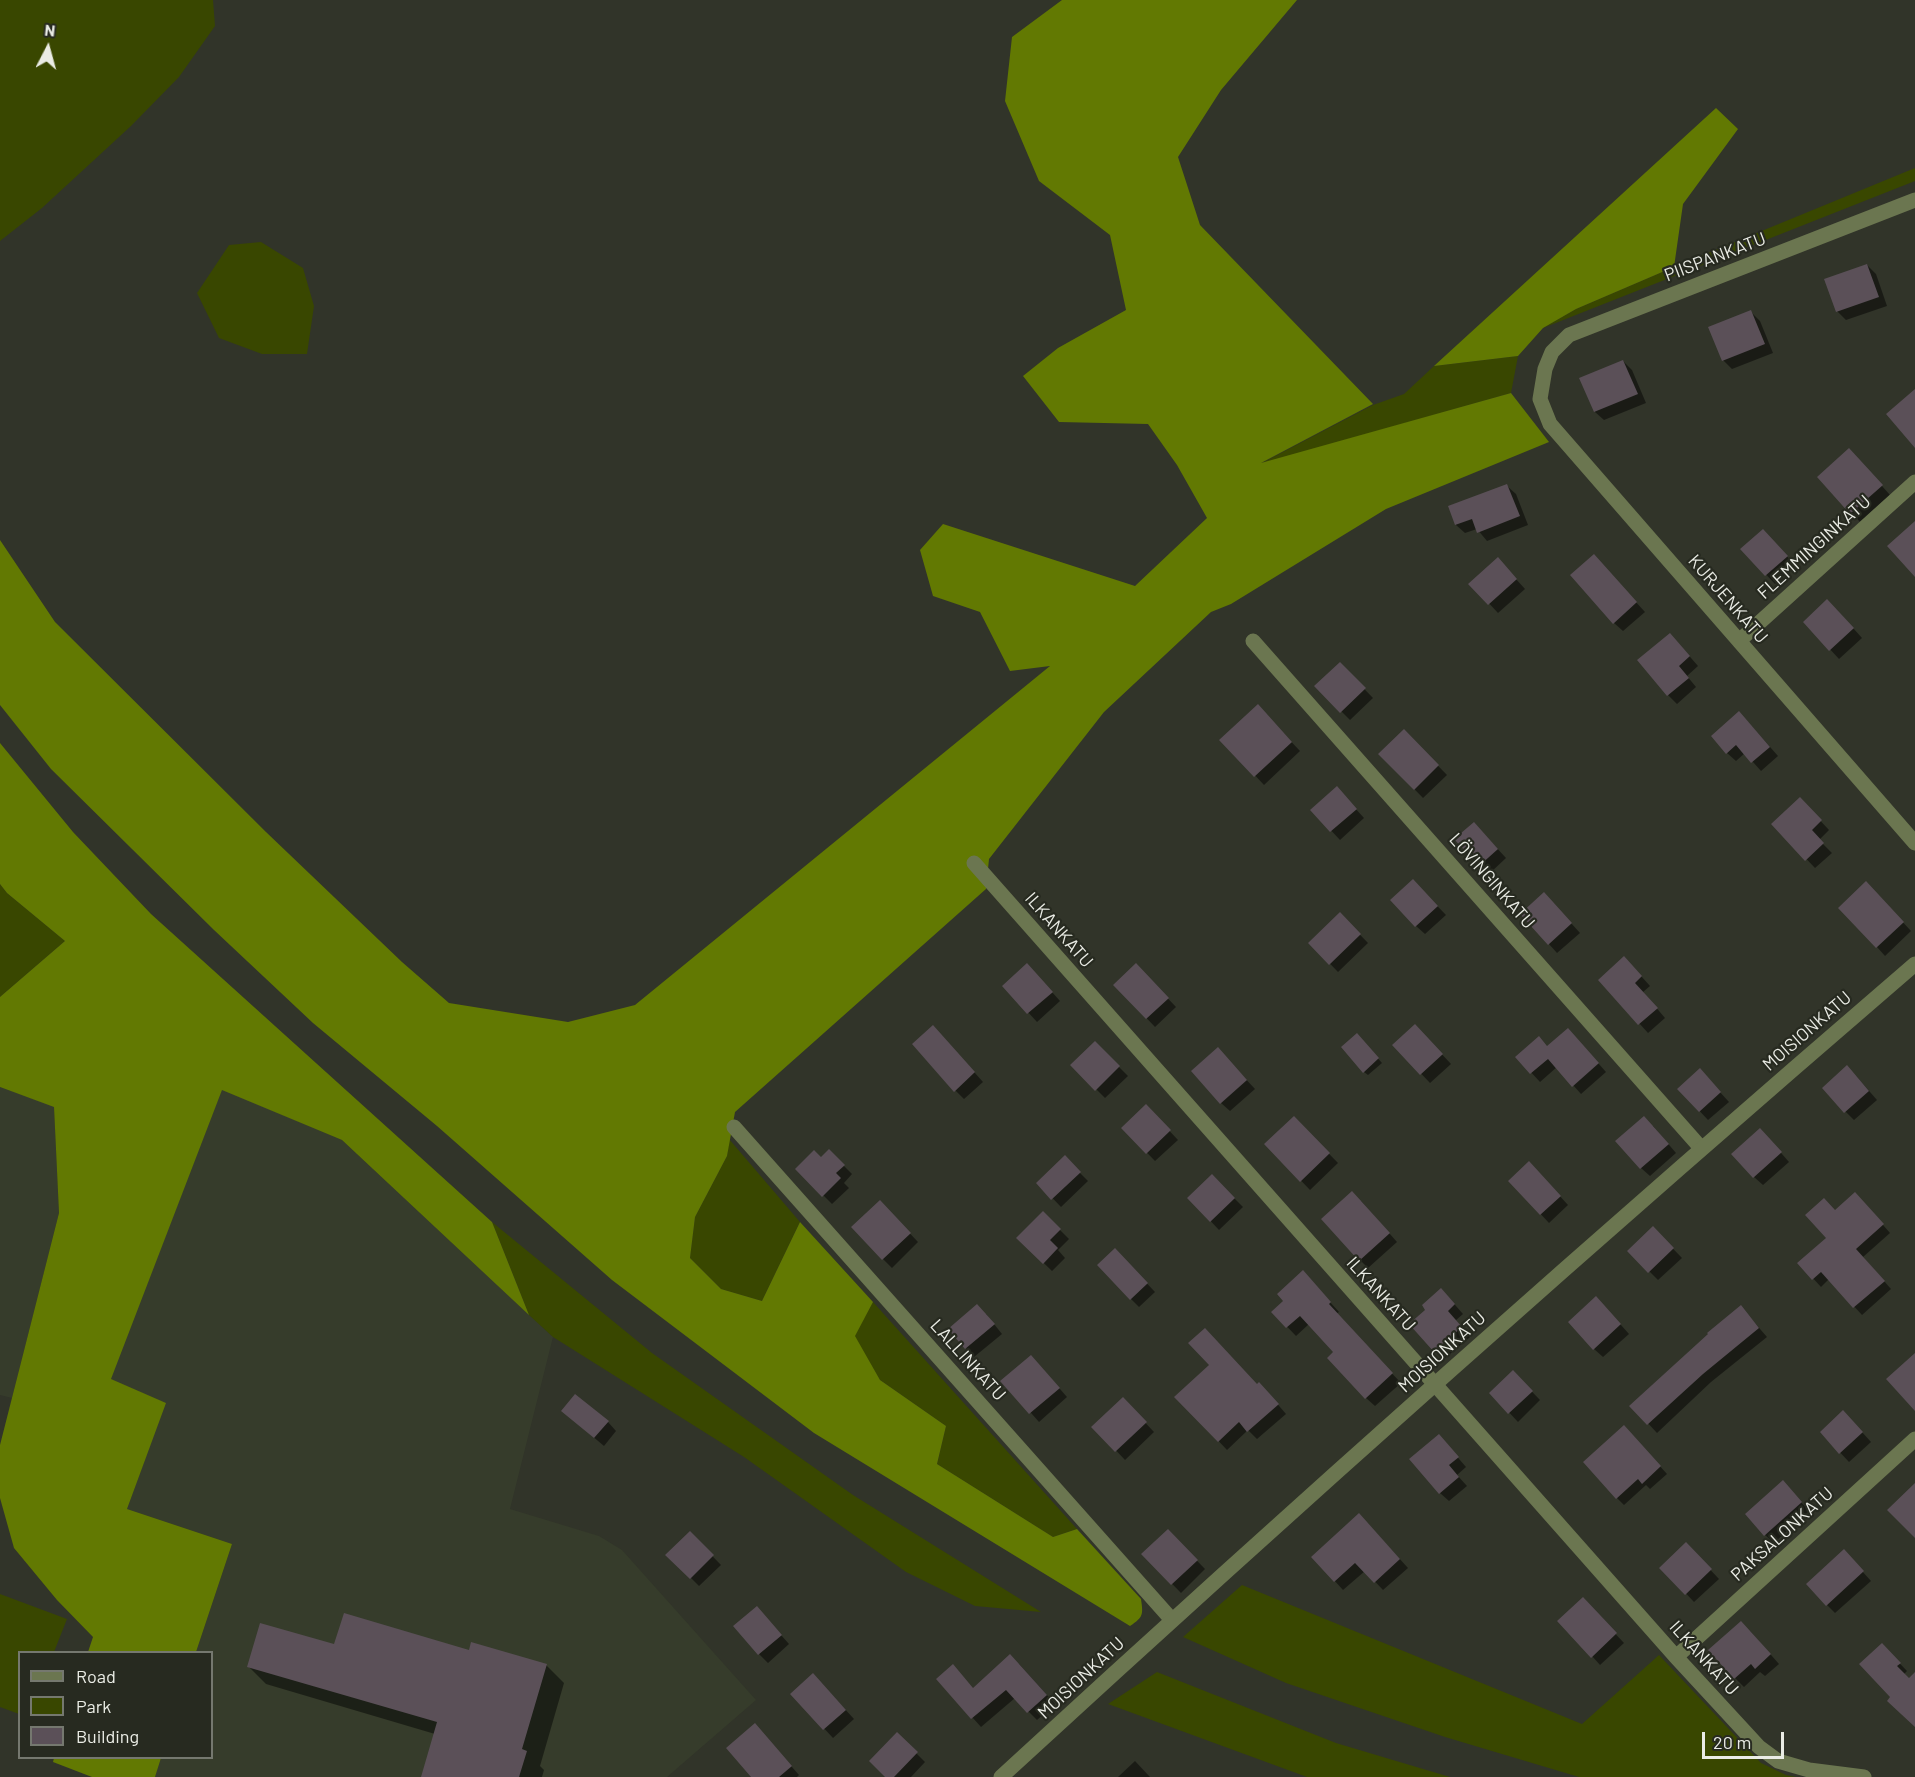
<!DOCTYPE html>
<html>
<head>
<meta charset="utf-8">
<style>
	body { margin:0 }
	#map { position:relative; width:1915px; height:1777px; overflow:hidden; background:#313429; font-family:Barlow,sans-serif }
	canvas { display:block }
	.legend { position:absolute; left:18px; top:1651px; width:195px; height:108px; box-sizing:border-box; background:#272a20; border:2px solid #75786f; margin:0; padding:8px 10px; list-style:none; font-size:18px; color:#eaece5 }
	.legend li { display:flex; align-items:center; gap:12px; height:30px }
	.legend b { width:30px; border:2px solid #75786f }
	.north { position:absolute; left:18px; top:18px; width:60px; height:60px; -webkit-text-stroke:4px #272a20; paint-order:stroke; rotate:6deg; font-size:16px; font-weight:700; line-height:24px; text-align:center; color:#eaece5 }
	.north::after { content:''; display:block; margin:auto; width:21px; height:27px; background:#eaece5; clip-path:polygon(50% 0,100% 100%,50% 72%,0 100%) }
	.scale { position:absolute; left:1702px; top:1732px; width:82px; height:27px; box-sizing:border-box; border:3px solid #eaece5; border-top:0; padding-left:8px; font-size:18px; line-height:21px; white-space:nowrap; color:#eaece5; -webkit-text-stroke:4px #272a20; paint-order:stroke }
</style>
</head>
<body>
<div id="map">
<canvas width="1915" height="1777"></canvas>
<ul class="legend">
<li><b style="height:8px;background:#6b7650"></b>Road</li>
<li><b style="height:16px;background:#394700"></b>Park</li>
<li><b style="height:16px;background:#5b5058"></b>Building</li>
</ul>
<div class="north">N</div>
<div class="scale">20 m</div>
</div>
<script>
const c = document.querySelector('canvas').getContext('2d');
c.lineJoin = 'round';
function fillPath(path, color) {
  c.fillStyle = color;
  c.fill(path, 'evenodd');
}
function stroke(path, color, width, dash) {
  c.strokeStyle = color;
  c.lineWidth = width;
  c.lineCap = dash ? 'butt' : 'round';
  c.setLineDash(dash || []);
  c.stroke(path);
}
function label(font, color, halo, rows, align = 'center') {
  c.font = font + ' Barlow,sans-serif';
  c.lineWidth = 4.5;
  c.setLineDash([]);
  c.textBaseline = 'middle';
  c.strokeStyle = halo;
  c.fillStyle = color;
  for (const [text, x, y, turn = 0] of rows) {
    c.save();
    c.translate(x, y);
    c.rotate((+turn || 0) * Math.PI / 180);
    c.textAlign = isNaN(turn) ? turn : align;
    if (halo) c.strokeText(text, 0, 0);
    c.fillText(text, 0, 0);
    c.restore();
  }
}
fillPath(new Path2D(`
	M0,1087l54,19 5,107 -47,185 -12,-3z
	M222,1089l120,51 211,197 -43,172 89,27 23,14 134,150 -89,77h-512l6,-19h51v-106h-16l36,-108 -105,-35 38,-106 -55,-24z`), '#363c2b');
fillPath(new Path2D(`
	M0,0h213l2,26 -36,51 -48,49 -89,82 -42,33z
	M1915,168v13l-372,147 33,-19 98,-42z
	M261,242l42,26 11,38 -7,48h-45l-43,-16 -22,-45 32,-48z
	M1518,356l-7,37 -253,72 115,-60 31,-11 30,-28z
	M0,884l7,9 58,48 -65,56z
	M729,1139l71,83 -38,79 -41,-12 -31,-31 5,-41 32,-61z
	M492,1222l160,131 201,142 188,117 -66,-6 -69,-34 -162,-115 -191,-120 -24,-22z
	M873,1302l204,227 -24,8 -116,-73 9,-38 -66,-46 -26,-44z
	M1242,1585l340,139 77,-69 102,108 25,12 10,2h-217l-134,-40 -159,-54 -103,-46z
	M0,1594l67,25 -13,33h-34l-1,62 -19,-7z
	M1157,1672l179,71 114,34h-143l-199,-73z`), '#394700');
fillPath(new Path2D(`
	M1062,0h235l-76,90 -43,67 22,68 173,179 -112,59 250,-70 38,49 -163,67 -155,95 -20,8 -107,100 -115,147 -3,30 -251,223 -8,44 -32,61 -5,41 31,31 41,12 38,-79 73,80 -18,34 25,44 66,46 -9,38 116,73 24,-8 64,70c2,15 3,18 -11,27l-316,-193 -202,-153 -175,-154 -124,-103 -99,-93 -163,-161 -51,-64v-165l55,82 211,210 136,130 47,41 119,19 67,-17 415,-339 -40,5 -30,-59 -47,-16 -13,-46 23,-26 192,62 72,-68 -30,-53 -29,-41 -89,-2 -36,-46 35,-28 68,-38 -16,-75 -71,-54 -34,-80 7,-64z
	M1716,108l22,21 -55,75 -9,63 -98,42 -33,19 -25,28 -84,10z
	M0,743l73,89 78,82 341,308 37,93 -187,-175 -120,-50 -111,289 55,24 -39,106 105,35 -36,108h-108l5,-15 -36,-37 -43,-52 -14,-50v-53l59,-232 -5,-106 -54,-20v-90l65,-56 -58,-48 -7,-9z
	M54,1758h107l-6,19h-63l-39,-15z`), '#627902');
fillPath(new Path2D(`
	M1867,265l9,9 11,32 -41,14 -9,-9z
	M1751,312l9,9 13,32 -41,16 -9,-9z
	M1623,361l9,9 14,33 -42,17 -9,-8 -14,-33z
	M1858,459l32,36 -30,27 -41,-45z
	M1507,486l9,8 12,31 -41,16 -10,-12 -12,4 -9,-8 -6,-18z
	M1771,539l24,26 -20,19 -33,-35z
	M1602,565l43,47 -22,19 -9,-8z
	M1506,568l19,21 -27,24 -27,-29z
	M1836,609l26,29 -23,21 -34,-37z
	M1678,643l20,23 -11,10 9,11 -19,17 -9,-9z
	M1340,664l33,34 -23,22 -34,-34z
	M1266,715l34,36 -36,34 -42,-45z
	M1748,722l30,34 -17,15 -16,-18 -9,8 -9,-8z
	M1404,731l43,44 -24,23 -43,-44z
	M1345,797l19,21 -24,22 -28,-30z
	M1800,799l29,31 -10,10 13,13 -17,15 -42,-44z
	M1482,832l24,26 -17,16 -32,-35z
	M1413,881l33,34 -21,19 -9,-8z
	M1875,892l36,39 -26,25 -8,-9z
	M1553,903l27,30 -23,20 -35,-39z
	M1340,914l28,29 -30,29 -28,-29z
	M1136,965l40,42 -21,20 -40,-42z
	M1633,967l17,19 -7,6 22,26 -17,15 -48,-53z
	M1035,973l25,28 -23,21 -33,-36z
	M1357,1035l25,28 -14,12 -4,-3z
	M1424,1035l27,29 -21,19 -36,-38z
	M942,1036l41,46 -19,17 -9,-9z
	M1576,1038l30,34 -25,22 -24,-27 -17,15 -23,-25z
	M1095,1043l33,33 -23,22 -33,-33z
	M1226,1058l29,31 -25,22 -9,-8z
	M1856,1076l21,24 -23,20 -9,-9z
	M1708,1079l21,23 -21,18 -29,-31z
	M1146,1106l32,34 -23,21 -32,-33z
	M1294,1118l44,45 -28,27 -44,-46z
	M1653,1126l23,27 -26,23 -9,-8z
	M1768,1138l21,24 -26,23 -9,-8z
	M829,1151l23,23 -8,9 5,5 -17,16 -35,-35 24,-10z
	M1065,1158l23,23 -27,26 -23,-24z
	M1538,1172l30,33 -19,18 -39,-42z
	M1212,1176l31,31 -24,23 -30,-32z
	M1361,1201l36,41 -29,26 -8,-8z
	M880,1202l38,40 -26,26 -9,-9z
	M1863,1202l27,31 -27,24 28,32 -29,26 -33,-36 -8,8 -22,-24 29,-25 7,-26z
	M1043,1213l26,26 -11,11 7,8 -13,13 -34,-33z
	M1653,1228l29,30 -24,22 -29,-29z
	M1123,1258l32,34 -16,15 -8,-8z
	M1311,1281l28,31 -3,2 65,69 -26,23 -9,-8 -31,-46 -26,-28 -13,12 -23,-24z
	M1449,1298l14,16 -8,7 15,16 -27,23 -8,-9 -7,-41z
	M1605,1307l24,27 -26,23 -9,-8z
	M1741,1307l26,30 -56,45 -54,51 -25,-27z
	M986,1314l16,20 -28,23 -8,-9z
	M1039,1365l28,32 -28,25 -36,-41z
	M1513,1372l27,28 -22,22 -27,-29z
	M1257,1386l11,7 18,21 -29,25 -9,-9 -21,20 -50,-53z
	M1123,1399l31,33 -29,28 -31,-33z
	M572,1419l36,3 8,9 -12,15z
	M1852,1421l19,21 -22,20 -27,-29z
	M1631,1434l36,40 -17,15 -4,-4 -22,20 -7,-7z
	M1447,1445l19,22 -9,8 10,11 -18,15 -9,-8z
	M1791,1491l18,20 -35,32 -9,-8z
	M1368,1524l40,44 -25,22 -18,-19 -22,19 -30,-33z
	M1168,1531l37,38 -24,24 -38,-39z
	M690,1533l31,32 -22,21 -31,-31z
	M1686,1544l33,35 -25,23 -32,-34z
	M1852,1560l19,21 -36,32 -8,-8z
	M1591,1608l33,35 -24,22 -8,-9z
	M765,1617l24,27 -21,19 -9,-9z
	M1750,1631l29,33 -14,12 -5,-4 -16,15 -9,-9z
	M1882,1645l25,26 -3,3 11,11v41l-22,-29z
	M335,1646l135,5 76,14 18,18 -24,83 4,4 -2,7h-119l12,-43 -169,-50 -18,-18z
	M1019,1664l36,40 -18,16 -22,-22 -34,29 -43,-48 36,10z
	M821,1683l33,36 -21,19 -41,-44z
	M763,1734l36,41 -2,2h-44z
	M897,1734l28,28 -14,15h-24z
	M1135,1761l15,16h-32z`), '#0007');
fillPath(new Path2D(`
	M1867,264l12,33 -43,15 -12,-33z
	M1751,310l14,34 -43,17 -14,-34z
	M1623,360l15,34 -44,18 -15,-34z
	M1915,389v59l-29,-34z
	M1849,448l34,37 -33,29 -33,-37z
	M1507,484l13,32 -43,17 -5,-14 -17,6 -7,-19z
	M1915,521v56l-28,-31z
	M1763,529l25,27 -23,20 -25,-27z
	M1594,554l43,48 -24,22 -43,-49z
	M1498,557l19,22 -29,26 -20,-21z
	M1827,599l27,29 -25,23 -26,-29z
	M1670,633l20,23 -11,10 10,12 -22,18 -30,-36z
	M1340,662l26,26 -26,25 -26,-27z
	M1258,704l34,38 -38,35 -35,-37z
	M1739,711l31,36 -19,16 -15,-18 -10,9 -15,-18z
	M1404,729l35,36 -25,25 -36,-36z
	M1337,786l20,23 -27,23 -20,-22z
	M1800,797l22,23 -10,10 12,13 -19,18 -34,-37z
	M1474,822l24,27 -19,17 -25,-27z
	M1413,879l25,27 -23,21 -25,-27z
	M1866,881l38,41 -28,26 -38,-40z
	M1544,892l28,31 -24,22 -28,-31z
	M1340,912l21,22 -32,31 -21,-22z
	M1624,956l18,20 -7,7 23,25 -20,17 -40,-45z
	M1027,963l26,29 -26,22 -25,-28z
	M1136,963l33,35 -23,21 -33,-34z
	M1415,1024l28,30 -23,21 -28,-30z
	M933,1025l42,47 -21,20 -42,-48z
	M1568,1028l31,35 -27,24 -24,-28 -18,15 -15,-17 24,-21 8,10z
	M1357,1033l22,25 -16,15 -22,-26z
	M1095,1041l25,25 -25,25 -25,-26z
	M1218,1047l29,33 -27,24 -29,-33z
	M1847,1065l22,26 -25,22 -22,-25z
	M1700,1068l21,24 -22,20 -22,-23z
	M1146,1104l25,26 -25,24 -25,-26z
	M1294,1116l36,37 -30,29 -36,-38z
	M1644,1116l25,28 -29,25 -25,-28z
	M1760,1128l22,24 -29,26 -22,-24z
	M829,1149l16,16 -9,8 5,5 -19,19 -27,-28 19,-19 7,7z
	M1065,1155l16,17 -30,28 -15,-17z
	M1529,1161l32,35 -21,19 -32,-34z
	M1212,1174l23,24 -25,24 -23,-24z
	M1352,1191l38,42 -31,28 -38,-42z
	M1855,1192l29,32 -28,25 29,32 -32,27 -32,-36 -9,8 -15,-17 29,-25 -21,-23 19,-17 11,12z
	M880,1200l31,33 -29,27 -31,-33z
	M1043,1211l18,18 -11,11 8,8 -15,16 -27,-26z
	M1653,1226l21,22 -26,25 -21,-22z
	M1115,1248l33,35 -18,17 -33,-35z
	M1303,1270l28,32 -2,2 64,69 -28,26 -38,-41 6,-6 -33,-36 -14,12 -15,-16 12,-11 -6,-7z
	M1441,1288l14,16 -7,7 14,16 -28,25 -25,-28 16,-14 -3,-5z
	M1596,1296l25,28 -28,26 -25,-28z
	M977,1304l18,20 -30,25 -17,-20z
	M1741,1305l18,23 -56,46 -56,51 -18,-19 79,-72 -1,-1z
	M1205,1328l52,56 2,-2 20,22 -32,28 -8,-10 -21,20 -44,-45 35,-32 -21,-22z
	M1915,1353v58l-29,-32z
	M1031,1355l29,33 -31,26 -29,-33z
	M1513,1370l20,21 -25,23 -19,-21z
	M575,1394l34,27 -15,17 -33,-27z
	M1123,1397l24,25 -32,30 -24,-25z
	M1843,1410l20,22 -24,22 -19,-22z
	M1624,1425l37,41 -19,18 -4,-5 -22,20 -33,-37z
	M1439,1434l20,23 -10,8 10,12 -20,17 -30,-35z
	M1783,1480l19,22 -38,34 -19,-22z
	M1915,1483v55l-28,-28z
	M1359,1513l41,46 -26,24 -19,-20 -21,19 -23,-25z
	M1168,1529l30,31 -27,25 -30,-31z
	M690,1531l24,24 -24,24 -25,-24z
	M1686,1542l26,27 -27,26 -26,-27z
	M1844,1549l20,22 -38,35 -20,-22z
	M1583,1597l34,36 -26,25 -34,-37z
	M757,1606l25,29 -24,20 -25,-29z
	M344,1613l125,37 2,-8 76,22 -25,85 5,2 -8,26h-98l16,-55 -190,-55 13,-44 74,21z
	M1741,1621l30,33 -16,15 -4,-5 -17,15 -26,-29z
	M1882,1643l19,20 -4,3 12,12 6,-6v55l-28,-26 3,-4 -31,-33z
	M1010,1654l37,41 -20,18 -21,-23 -35,29 -35,-40 17,-15 20,24z
	M813,1673l33,37 -23,20 -33,-36z
	M755,1723l37,43 -13,11h-28l-25,-29z
	M897,1732l21,20 -24,25h-9l-16,-16z`), '#5b5058');
stroke(new Path2D(`
	M1915,200l-346,135 -17,17 -7,17 -5,30 10,25 365,419
	M1253,641l448,507
	M1739,641l176,-159
	M974,863l702,794 83,90 19,14 31,9 55,7
	M734,1127l438,493
	M1676,1657l239,-218`), '#6b7650', 15);
stroke(new Path2D(`
	M1001,1777c300,-276 605,-547 914,-813`), '#6b7650', 15);
label('18px', '#eaece5', '#272a20', [
	["PIISPANKATU",1715,257,-21],
	["FLEMMINGINKATU",1814,547,-42],
	["KURJENKATU",1728,599,49],
	["LÖVINGINKATU",1492,881,49],
	["ILKANKATU",1059,930,49],
	["MOISIONKATU",1807,1031,-41],
	["ILKANKATU",1381,1294,48],
	["MOISIONKATU",1442,1352,-42],
	["LALLINKATU",968,1360,48],
	["PAKSALONKATU",1782,1534,-42],
	["ILKANKATU",1704,1658,48],
	["MOISIONKATU",1081,1678,-43]
]);
</script>
</body>
</html>
